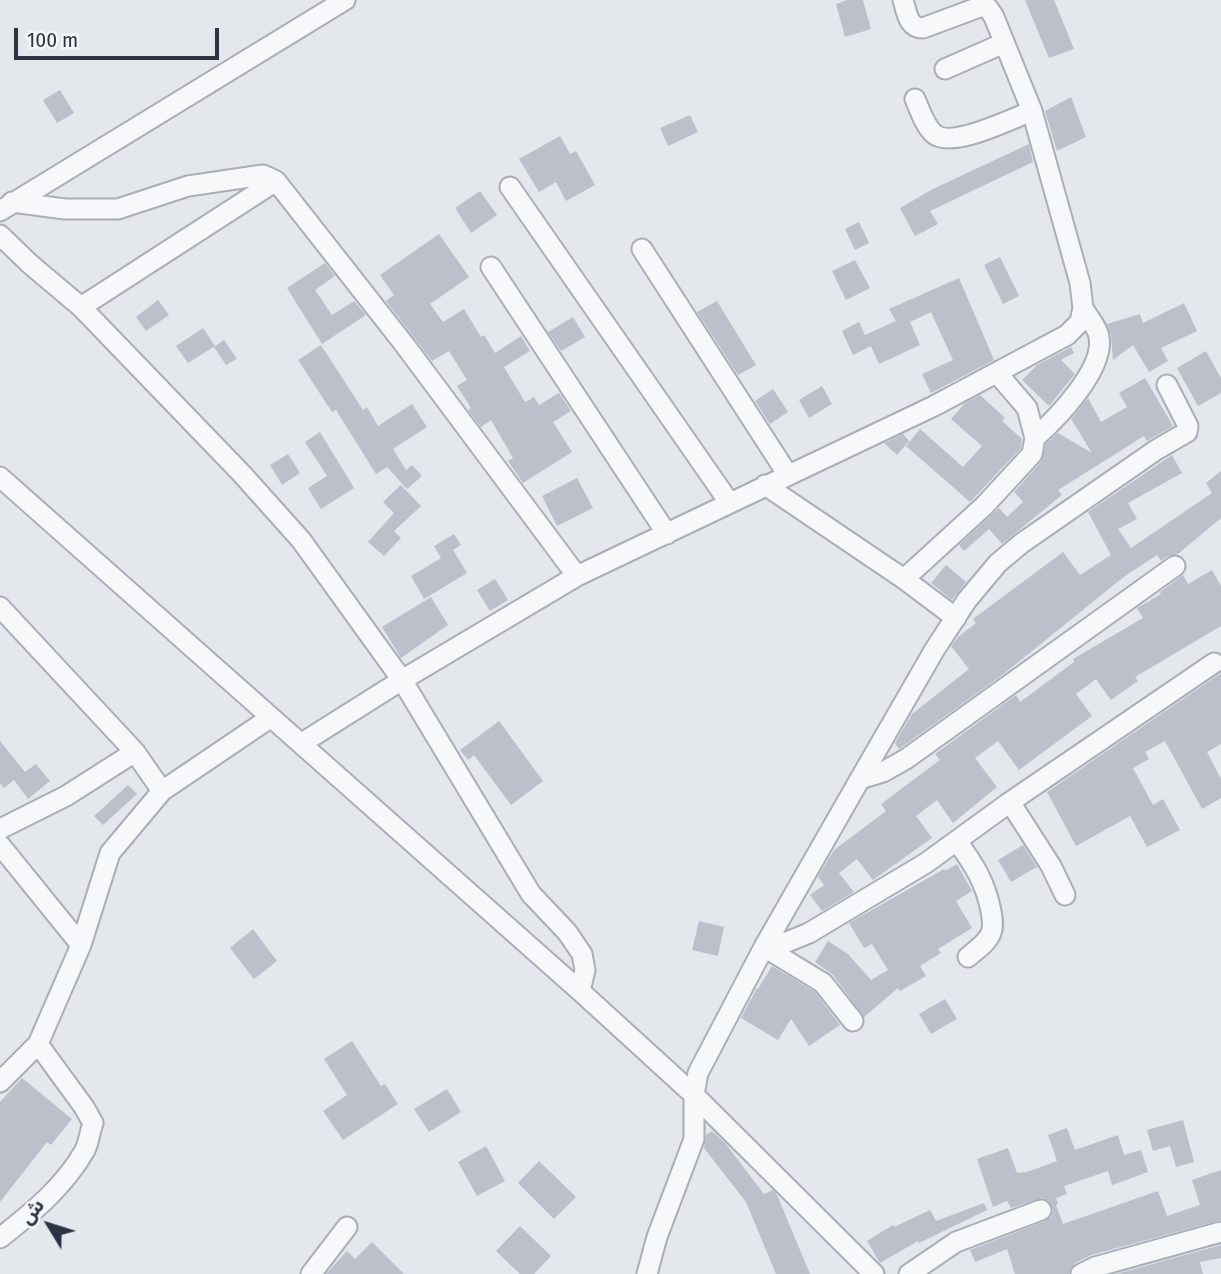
<!DOCTYPE html>
<html>
<head>
<meta charset="utf-8">
<style>
	body { margin:0 }
	#map { position:relative; width:1221px; height:1274px; overflow:hidden; background:#e4e7ec; font-family:"Fira Sans Condensed","Noto Sans Arabic",sans-serif }
	canvas { display:block }
	.north { position:absolute; left:14px; top:1190px; width:70px; height:70px; -webkit-text-stroke:5px #f4f6f9; paint-order:stroke; rotate:308deg; font-size:19px; font-weight:700; line-height:28px; text-align:center; color:#2b3445 }
	.north::after { content:''; display:block; margin:auto; width:24px; height:32px; background:#2b3445; clip-path:polygon(50% 0,100% 100%,50% 72%,0 100%) }
	.scale { position:absolute; left:14px; top:28px; width:205px; height:32px; box-sizing:border-box; border:4px solid #2b3445; border-top:0; padding-left:9px; font-size:21px; line-height:24px; white-space:nowrap; color:#2b3445; -webkit-text-stroke:5px #f4f6f9; paint-order:stroke }
</style>
</head>
<body>
<div id="map">
<canvas width="1221" height="1274"></canvas>
<div class="north">ش</div>
<div class="scale">100 m</div>
</div>
<script>
const c = document.querySelector('canvas').getContext('2d');
c.lineJoin = 'round';
function fillPath(path, color) {
  c.fillStyle = color;
  c.fill(path, 'evenodd');
}
function stroke(path, color, width, dash) {
  c.strokeStyle = color;
  c.lineWidth = width;
  c.lineCap = dash ? 'butt' : 'round';
  c.setLineDash(dash || []);
  c.stroke(path);
}
fillPath(new Path2D(`
	M847,0h16l8,29 -26,8 -9,-33z
	M1025,0h29l20,49 -25,9z
	M60,90l14,23 -17,10 -14,-23z
	M1071,97l15,40 -29,14 -12,-40z
	M690,115l8,17 -30,14 -8,-18z
	M560,136l10,18 6,-3 19,34 -29,16 -10,-19 -17,10 -20,-33z
	M1029,144l4,18 -103,49 8,13 -23,12 -15,-28 33,-19z
	M480,191l17,24 -26,18 -16,-25z
	M859,222l10,21 -14,7 -10,-21z
	M439,234l30,43 -39,27 13,18 21,-13 17,28 3,-2 11,18 26,-17 9,15 -26,16 21,35 9,-5 5,8 20,-12 12,18 -18,11 19,30 -49,31 -15,-22 5,-3 -22,-38 -10,7 -13,-17 3,-2 -14,-22 10,-6 -18,-29 -17,10 -46,-60 8,-6 -14,-20z
	M1000,257l19,39 -16,8 -19,-39z
	M855,260l15,28 -24,12 -14,-29z
	M325,263l10,13 -20,14 17,25 22,-14 12,14 -44,29 -35,-56z
	M959,278l35,82 -63,33 -9,-19 31,-14 -22,-48 -21,10 10,23 -41,19 -8,-18 -18,9 -11,-24 17,-9 6,13 31,-14 -7,-12z
	M158,300l11,15 -23,16 -10,-14z
	M717,301l39,64 -18,10 -41,-63z
	M1184,303l13,28 -36,17 7,13 -19,11 -16,-27 -20,15 -2,-25 -4,-11 33,-10 3,9z
	M573,317l12,20 -24,14 -13,-19z
	M203,328l12,18 -27,17 -12,-17z
	M224,340l13,19 -11,6 -12,-18z
	M321,345l42,65 4,-3 11,19 34,-22 15,23 -34,22 13,21 6,-5 10,11 -15,13 -20,-22 -11,7 -40,-64 -4,2 -34,-52z
	M1071,347l3,6 -13,7 14,14 -26,32 -27,-26 15,-15z
	M1206,351l15,27v15l-23,13 -21,-38z
	M1145,378l28,48 -26,15 -3,-5 -86,54 4,5 -60,49 -13,-15 -25,22 -5,-6 40,-37 8,9 16,-15 -9,-10 27,-30 5,-18 12,-11 34,20 -21,-34 17,-21 13,24 26,-15 -8,-14z
	M822,386l10,18 -23,14 -10,-18z
	M773,389l15,23 -18,12 -15,-23z
	M980,395l25,23 -3,3 20,18 -1,9 -51,54 -64,-56 14,-17 43,38 19,-21 -31,-27 14,-16z
	M320,432l34,56 -33,21 -13,-21 19,-12 -22,-34z
	M903,434l6,7 -12,14 -13,-12z
	M288,454l12,19 -18,12 -12,-20z
	M1172,455l10,18 -54,30 9,16 -19,10 13,19 81,-55 -6,-10 15,-12v47l-43,36 -10,2 -7,5 -4,-6 -32,21 -124,100 -102,73 -4,-6 17,-29 57,-45 -18,-23 7,-9 18,-14 -3,-4 90,-67 17,23 31,-20 -23,-43z
	M577,478l16,30 -36,18 -15,-30z
	M401,485l20,21 -27,25 7,7 -17,18 -16,-14 26,-29 -11,-11z
	M454,534l7,11 -8,5 14,23 -43,26 -13,-23 30,-18 -7,-12z
	M946,565l20,17 -14,18 -21,-17z
	M1212,570l9,16v40l-86,51 3,4 -27,19 -15,-21 -20,15 16,22 -73,54 -21,-29 -23,17 22,29 -44,36 -16,-23 -21,16 16,22 -59,42 -16,-21 -18,14 15,19 -32,19 -12,-16 14,-10 -6,-8 16,-27 52,-39 -5,-7 59,-44 -5,-6 81,-59 4,7 54,-40 -1,-3 70,-41 -6,-10 24,-14 -1,-2 23,-17 5,9z
	M495,579l13,21 -18,11 -13,-21z
	M431,597l17,28 -47,33 -19,-31z
	M1221,673v71l-14,8 14,27v19l-19,11 -37,-68 -20,11 4,7 -16,9 20,37 10,-6 17,31 -33,17 -17,-31 -54,30 -29,-54z
	M499,721l44,60 -32,24 -37,-50 -6,5 -8,-10z
	M0,741l25,31 11,-8 14,17 -22,18 -14,-19 -10,8 -4,-5z
	M128,785l9,9 -34,31 -9,-9z
	M1023,845l14,22 -26,15 -13,-22z
	M957,864l15,27 -16,10 16,27 -34,21 3,4 -21,13 6,10 -26,15 -2,-3 -34,29 -31,-42 -18,-13 13,-21 20,13 23,26 17,-10 -16,-26 -8,4 -15,-25 95,-54 1,2z
	M699,921l25,6 -6,29 -26,-6z
	M253,929l24,32 -23,18 -24,-31z
	M772,966l43,26 25,33 -31,21 -18,-27 -13,21 -37,-22 16,-30 1,1z
	M945,999l12,20 -26,15 -12,-20z
	M352,1041l29,45 4,-2 13,20 -55,36 -20,-29 24,-16 -23,-36z
	M22,1078l50,41 -21,26 -4,-3 -47,60v-100z
	M447,1089l14,23 -32,20 -15,-23z
	M1183,1120l11,42 -18,5 -6,-21 -17,5 -6,-21z
	M1067,1128l8,22 43,-15 6,20 17,-5 7,22 -36,13 -4,-14 -44,15 3,8 -11,4 2,6 -2,1 7,19 95,-33 9,25 33,-11 -8,-25 29,-10v50l-130,35 -16,8 -6,11h-54l-8,-25 -32,13 -5,-12 75,-29 6,-4 2,-6 -4,-10 -7,-3 -31,10 -4,-7 -14,6 -16,-48 31,-11 9,25 10,-1 30,-11 -9,-26z
	M712,1131l13,12 39,51 9,-4 4,5 33,79h-34l-30,-72 -42,-54 2,-13z
	M486,1146l19,35 -28,15 -19,-34z
	M539,1161l37,36 -22,22 -36,-36z
	M984,1203l3,7 -68,33 -1,-2 -38,22 -13,-22 26,-16 1,2 36,-17 6,11z
	M520,1226l31,30 -17,18h-14l-24,-23z
	M372,1242l32,32h-78l21,-23 8,8z
	M1221,1245v13l-21,4 3,12h-87z`), '#bbc0ca');
const minor = new Path2D(`
	M945,69l59,-26
	M915,99c5,11 9,25 18,34 17,17 78,-14 99,-22
	M510,187l219,315
	M12,202l53,7h53l70,-23 75,-11 13,6 128,163 173,232
	M0,211l345,-211
	M0,235l30,29 51,43 161,167 59,66 101,140 129,214 36,38 15,22 3,16 -5,21
	M642,249l146,226
	M491,267l176,267
	M81,307l195,-126
	M1035,438c22,-20 70,-69 64,-101 -1,-9 -11,-20 -16,-29
	M0,477l580,514 114,104 180,179
	M765,485l139,94 52,39
	M904,579l80,-73 48,-52 3,-16 -8,-30 -30,-35
	M0,607l135,145 27,39
	M302,743l100,-63 175,-104 357,-170 133,-71 13,-13 3,-14 -3,-25 -48,-172 -38,-94 -6,-9 -6,-2 -59,22c-15,0 -16,-15 -20,-28
	M860,779l23,-7 23,-13 269,-193
	M1010,802l41,64 14,29
	M0,829l66,-33 69,-44
	M957,841c17,24 28,40 34,70 1,7 3,15 0,22 -4,10 -15,17 -23,24
	M0,845l81,100
	M766,943l21,-1 22,-9 117,-70 84,-61 204,-139
	M764,947l59,36 30,38
	M0,1082l38,-38 43,-99 29,-92 52,-62 108,-73
	M0,1238c32,-25 65,-52 85,-88 4,-8 5,-19 8,-27l-9,-16 -46,-63
	M311,1274l36,-47
	M647,1274l10,-37 37,-98v-44l4,-22 66,-126 96,-168 75,-130 32,-49 31,-37 24,-20 134,-93 31,-18 1,-6 -21,-41
	M909,1274l47,-32 85,-32
	M1081,1274l14,-7 126,-35`);
stroke(minor, '#a9aeb7', 23);
stroke(minor, '#f7f8fa', 19);
</script>
</body>
</html>
